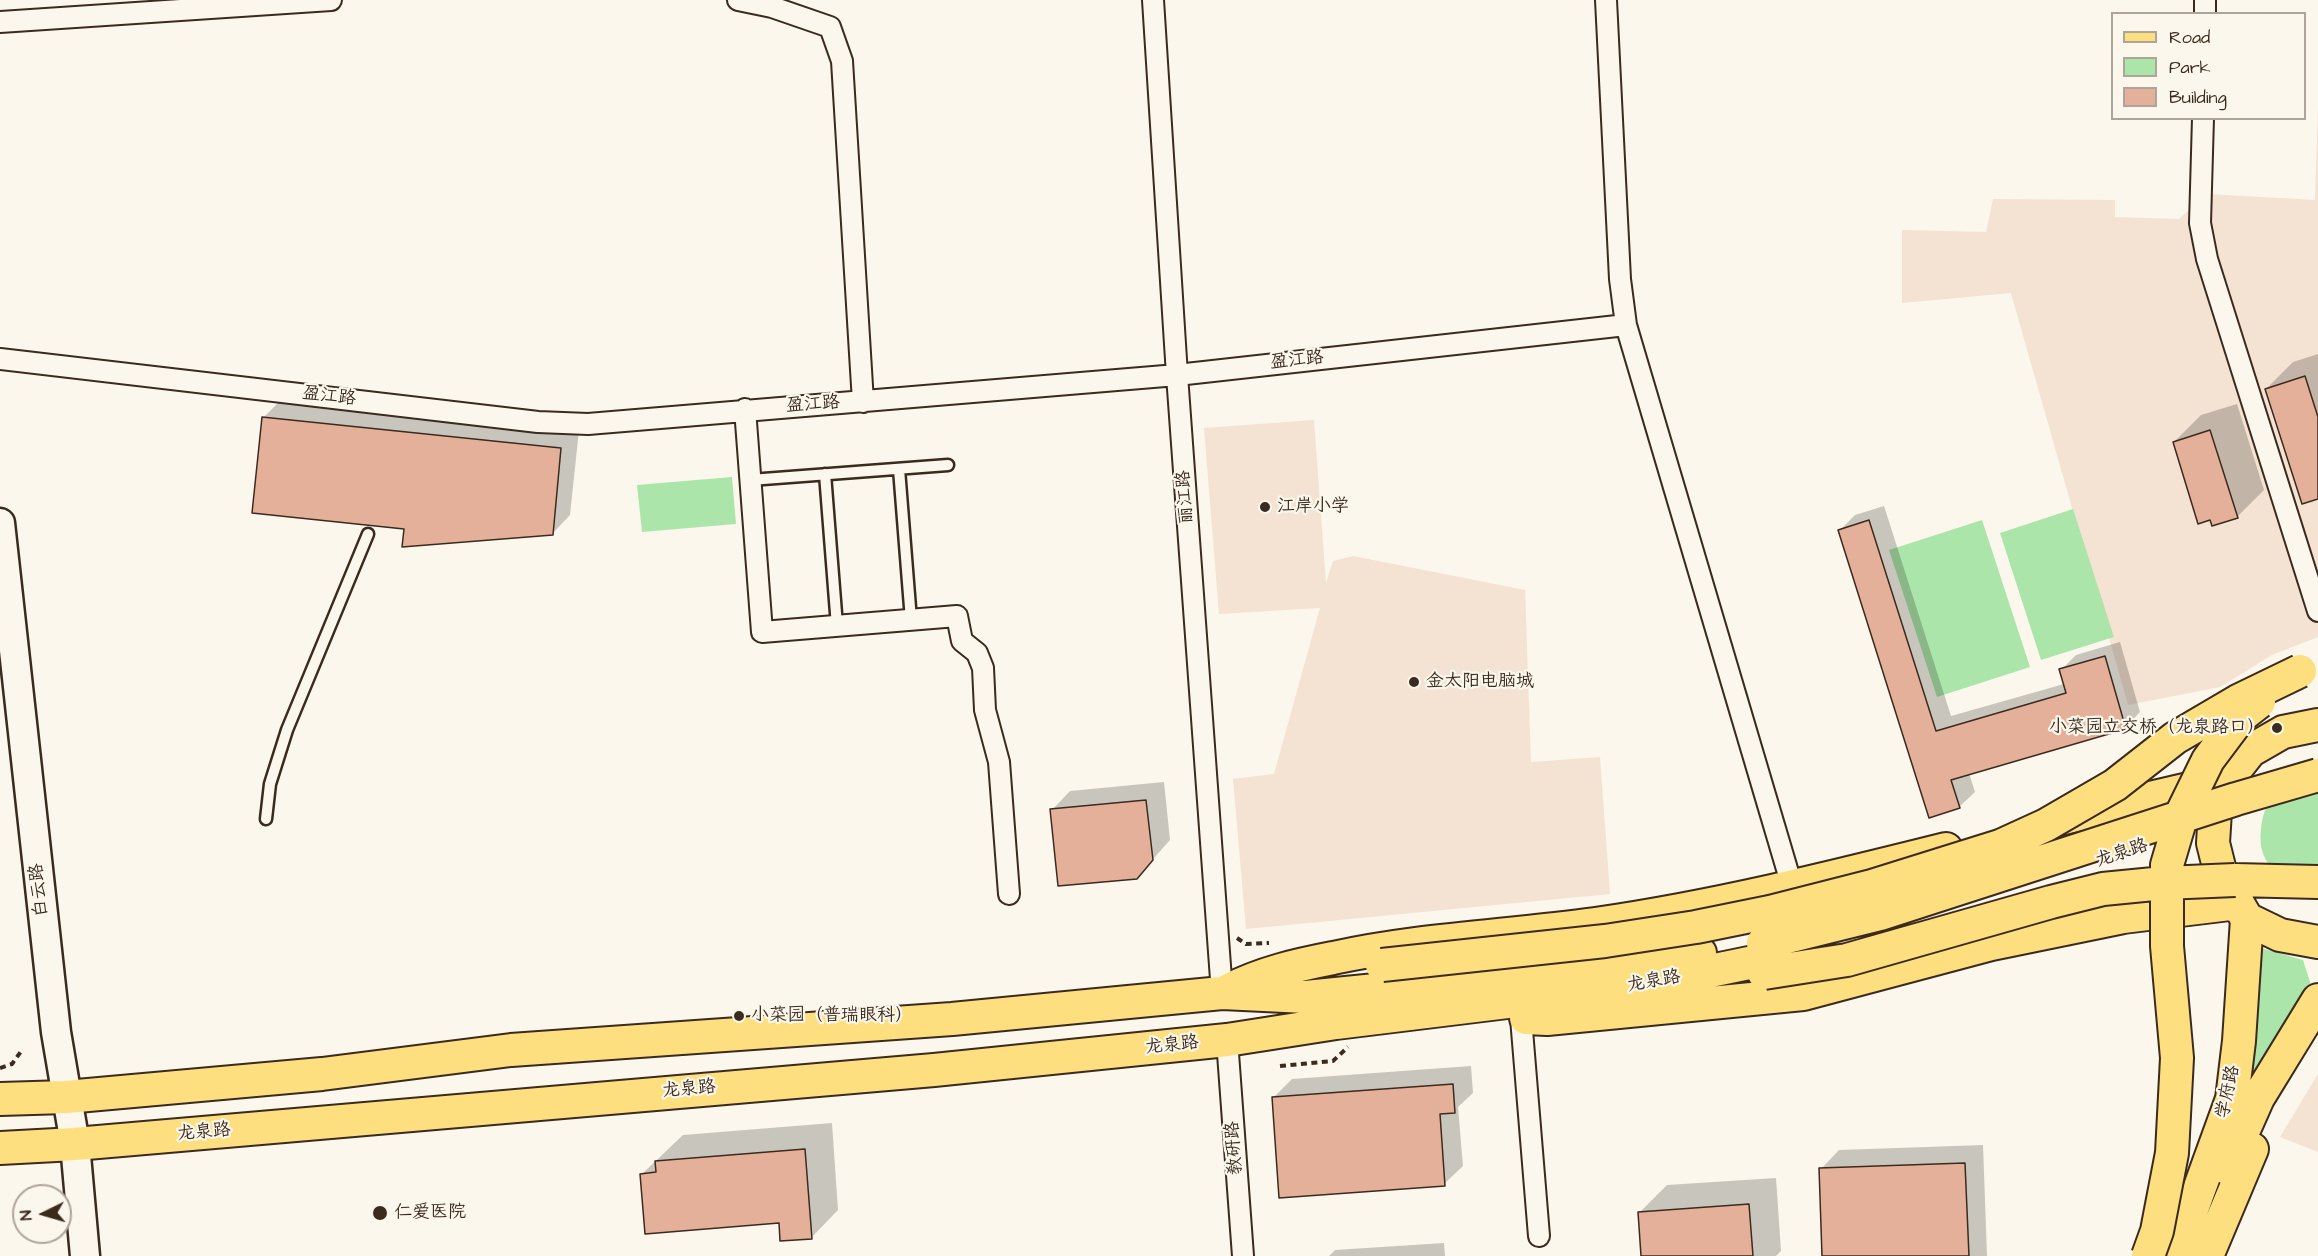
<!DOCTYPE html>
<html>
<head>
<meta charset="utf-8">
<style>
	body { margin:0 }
	#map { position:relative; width:2318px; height:1256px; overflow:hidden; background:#fbf7ec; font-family:"Architects Daughter",sans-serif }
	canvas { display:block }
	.legend { position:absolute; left:2111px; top:12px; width:195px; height:108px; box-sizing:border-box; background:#fbf7ec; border:2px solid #aea59a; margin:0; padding:8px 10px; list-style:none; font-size:18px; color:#3b2a1e }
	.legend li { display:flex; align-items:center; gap:12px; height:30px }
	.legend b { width:30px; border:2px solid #aea59a }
	.north { position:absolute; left:12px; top:1184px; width:60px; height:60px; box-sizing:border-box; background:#fbf7ec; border:2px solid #aea59a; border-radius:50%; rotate:265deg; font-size:16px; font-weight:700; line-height:24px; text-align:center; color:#3b2a1e }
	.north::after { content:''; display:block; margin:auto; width:21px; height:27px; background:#3b2a1e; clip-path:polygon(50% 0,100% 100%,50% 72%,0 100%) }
</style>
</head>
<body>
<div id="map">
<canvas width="2318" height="1256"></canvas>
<ul class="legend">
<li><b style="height:8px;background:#fedf80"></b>Road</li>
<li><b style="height:16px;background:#ace5aa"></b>Park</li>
<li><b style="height:16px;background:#e5b099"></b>Building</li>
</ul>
<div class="north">N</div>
</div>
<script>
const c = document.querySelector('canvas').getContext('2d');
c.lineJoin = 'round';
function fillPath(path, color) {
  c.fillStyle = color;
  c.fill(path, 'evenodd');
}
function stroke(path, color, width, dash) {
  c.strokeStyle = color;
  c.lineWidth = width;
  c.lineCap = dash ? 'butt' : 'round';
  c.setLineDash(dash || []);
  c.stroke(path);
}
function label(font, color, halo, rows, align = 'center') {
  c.font = font + ' "Architects Daughter","LXGW WenKai TC",sans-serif';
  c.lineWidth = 4.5;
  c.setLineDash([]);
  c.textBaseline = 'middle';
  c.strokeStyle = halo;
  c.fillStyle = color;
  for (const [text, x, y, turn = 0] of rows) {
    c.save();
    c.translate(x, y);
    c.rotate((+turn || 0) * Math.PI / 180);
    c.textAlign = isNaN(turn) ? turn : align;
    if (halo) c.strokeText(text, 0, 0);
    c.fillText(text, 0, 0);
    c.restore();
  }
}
fillPath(new Path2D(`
	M2318,106v531l-46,18 -52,32 -92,18 -117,-412 -109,10v-73l84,2 7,-33 122,1v17l64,2 28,-25 108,6z
	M1314,420l12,163 7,-22 20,-5 172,34 6,172 69,-5 10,137 -364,35 -13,-150 41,-5 46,-166 -101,6 -15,-186z
	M2318,1074v78l-38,-15z`), '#f4e2d3');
fillPath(new Path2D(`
	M732,477l4,47 -94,8 -5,-47z
	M2073,509l41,128 -73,23 -41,-127z
	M1982,520l48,147 -93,30 -48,-147z
	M2318,774v122c-31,-17 -62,-25 -57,-67 1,-9 3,-21 9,-26 14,-11 33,-19 48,-29z
	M2261,948l42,12 8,25 -64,98 8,-115z`), '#ace5aa');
fillPath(new Path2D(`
	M2318,354v143l-52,-108 27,-27z
	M282,399l297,31 -9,85 -18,19 -146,-7 -143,-109z
	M2237,404l27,86 -27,27 -63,-75 27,-27z
	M1884,506l67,210 113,-32 -3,-14 15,-15 44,-13 20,70 -15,16 -156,45 6,19 -16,15 -119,-277 15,-15z
	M1164,782l6,58 -33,37 -85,-67 18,-19z
	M1471,1066l2,27 -15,14 5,59 -19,18 -171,-86 19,-19z
	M832,1123l6,87 -27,28 -31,-16 -138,-48 41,-39z
	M1983,1145l4,111h-163l-3,-87 18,-19z
	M1776,1178l5,73 -5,5h-133l-3,-44 27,-27z
	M1444,1243l1,13h-116l6,-6z`), '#0003');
const building = new Path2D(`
	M2305,376l13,41v82l-16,5 -37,-115z
	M262,417l299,31 -8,87 -151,12 2,-18 -152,-16z
	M2210,430l28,88 -26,8 -2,-6 -12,4 -25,-82z
	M1869,520l67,211 130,-38 -7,-24 46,-13 21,73 -175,51 9,28 -31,10 -91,-288z
	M1146,800l7,60 -16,19 -79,7 -8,-77z
	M1453,1084l2,29 -15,1 5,72 -166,12 -7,-101z
	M805,1149l7,90 -32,2 -1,-18 -134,11 -5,-60 16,-2 -1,-11z
	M1965,1163l4,93h-147l-3,-88z
	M1749,1204l4,52h-112l-3,-44z`);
fillPath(building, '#e5b099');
stroke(building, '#3b2a1e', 1.5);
const lane = new Path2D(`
	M899,469l12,151
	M825,474l12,152
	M750,480l198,-15
	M266,819l4,-35 17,-54 81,-196`);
const street = new Path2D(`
	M738,0l34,7 58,20 12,34 21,341
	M1153,0l24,375 45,618
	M1606,0l14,279 6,46 166,561
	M2205,14v-14
	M0,22l331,-22
	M2203,118l-3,105 7,36 111,352
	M0,359l538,63 50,2 589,-49 449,-50
	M745,409l17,223 195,-16 5,25 15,12 6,15 2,42 14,52 10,132
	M1521,1018l18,218
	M1227,1040l16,216`);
const secondary = new Path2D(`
	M0,523l56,509 19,112 10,112`);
const primary = new Path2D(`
	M2318,725l-35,7 -33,19 -23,29 -12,31 -2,32 8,32 26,44 33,16 38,7
	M2064,818l163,-38
	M2235,880l83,2
	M1229,990c33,-17 68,-25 104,-32 86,-19 174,-22 262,-34 119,-17 235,-46 351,-75
	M1526,1018l21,1 256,-25 188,-50 132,-27 115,-14
	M0,1099l66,-2 256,-23 189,-24 441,-31 270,-26 84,4 289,-29 105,-15
	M0,1148l75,-4 859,-74 293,-30 109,-17 302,-37 130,-27
	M2227,1168l31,-70 60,-98
	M2175,1256l57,-157 7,-58 8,-122
	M2207,1256l45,-107`);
stroke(lane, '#3b2a1e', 15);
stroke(street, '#3b2a1e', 24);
stroke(secondary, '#3b2a1e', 33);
stroke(primary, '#3b2a1e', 36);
stroke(new Path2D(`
	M1237,938l9,6 23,-1
	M1280,1066l53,-5 15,-14
	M0,1068l12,-4 10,-14`), '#3b2a1e', 4, [6, 4.5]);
stroke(lane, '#fbf7ec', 10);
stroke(street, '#fbf7ec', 20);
stroke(secondary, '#fbf7ec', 28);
stroke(primary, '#fedf80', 32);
const primaryBridge = new Path2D(`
	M1763,943l117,-29 356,-115 82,-24
	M1382,965l223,-24 91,-14 74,-15 102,-26 128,-40 46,-21 69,-40 60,-47 63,-37 62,-30
	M1764,973l83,-13 204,-58 52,-13 61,-6 71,-3
	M2148,1256l9,-25 15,-78 5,-95 -10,-112v-81l16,-54 25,-51 33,-44 18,-14`);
stroke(primaryBridge, '#3b2a1e', 36, []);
stroke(primaryBridge, '#fedf80', 32);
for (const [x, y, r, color] of [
	[1265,507,6,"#3b2a1e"],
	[1414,682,6,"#3b2a1e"],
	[2277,728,6,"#3b2a1e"],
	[739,1016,6,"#3b2a1e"],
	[380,1213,8,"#3b2a1e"]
]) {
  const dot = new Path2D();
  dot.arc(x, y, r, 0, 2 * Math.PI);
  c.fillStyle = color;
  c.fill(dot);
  stroke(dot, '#fbf7ec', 2);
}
label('18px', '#3b2a1e', '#fbf7ec', [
	["盈江路",1297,361,-6],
	["盈江路",329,397,7],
	["盈江路",813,405,-4],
	["丽江路",1186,497,-94],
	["龙泉路",2122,854,-18],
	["白云路",40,890,-96],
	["龙泉路",1654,982,-10],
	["龙泉路",1172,1046,-6],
	["龙泉路",689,1090,-5],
	["学府路",2229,1092,-78],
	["龙泉路",204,1133,-5],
	["教研路",1235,1148,-94]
]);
label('18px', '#3b2a1e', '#fbf7ec', [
	["江岸小学",1277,507],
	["金太阳电脑城",1426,682],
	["小菜园立交桥（龙泉路口）",2265,728,"right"],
	["小菜园（普瑞眼科）",751,1016],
	["仁爱医院",394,1213]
], 'left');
</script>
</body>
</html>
